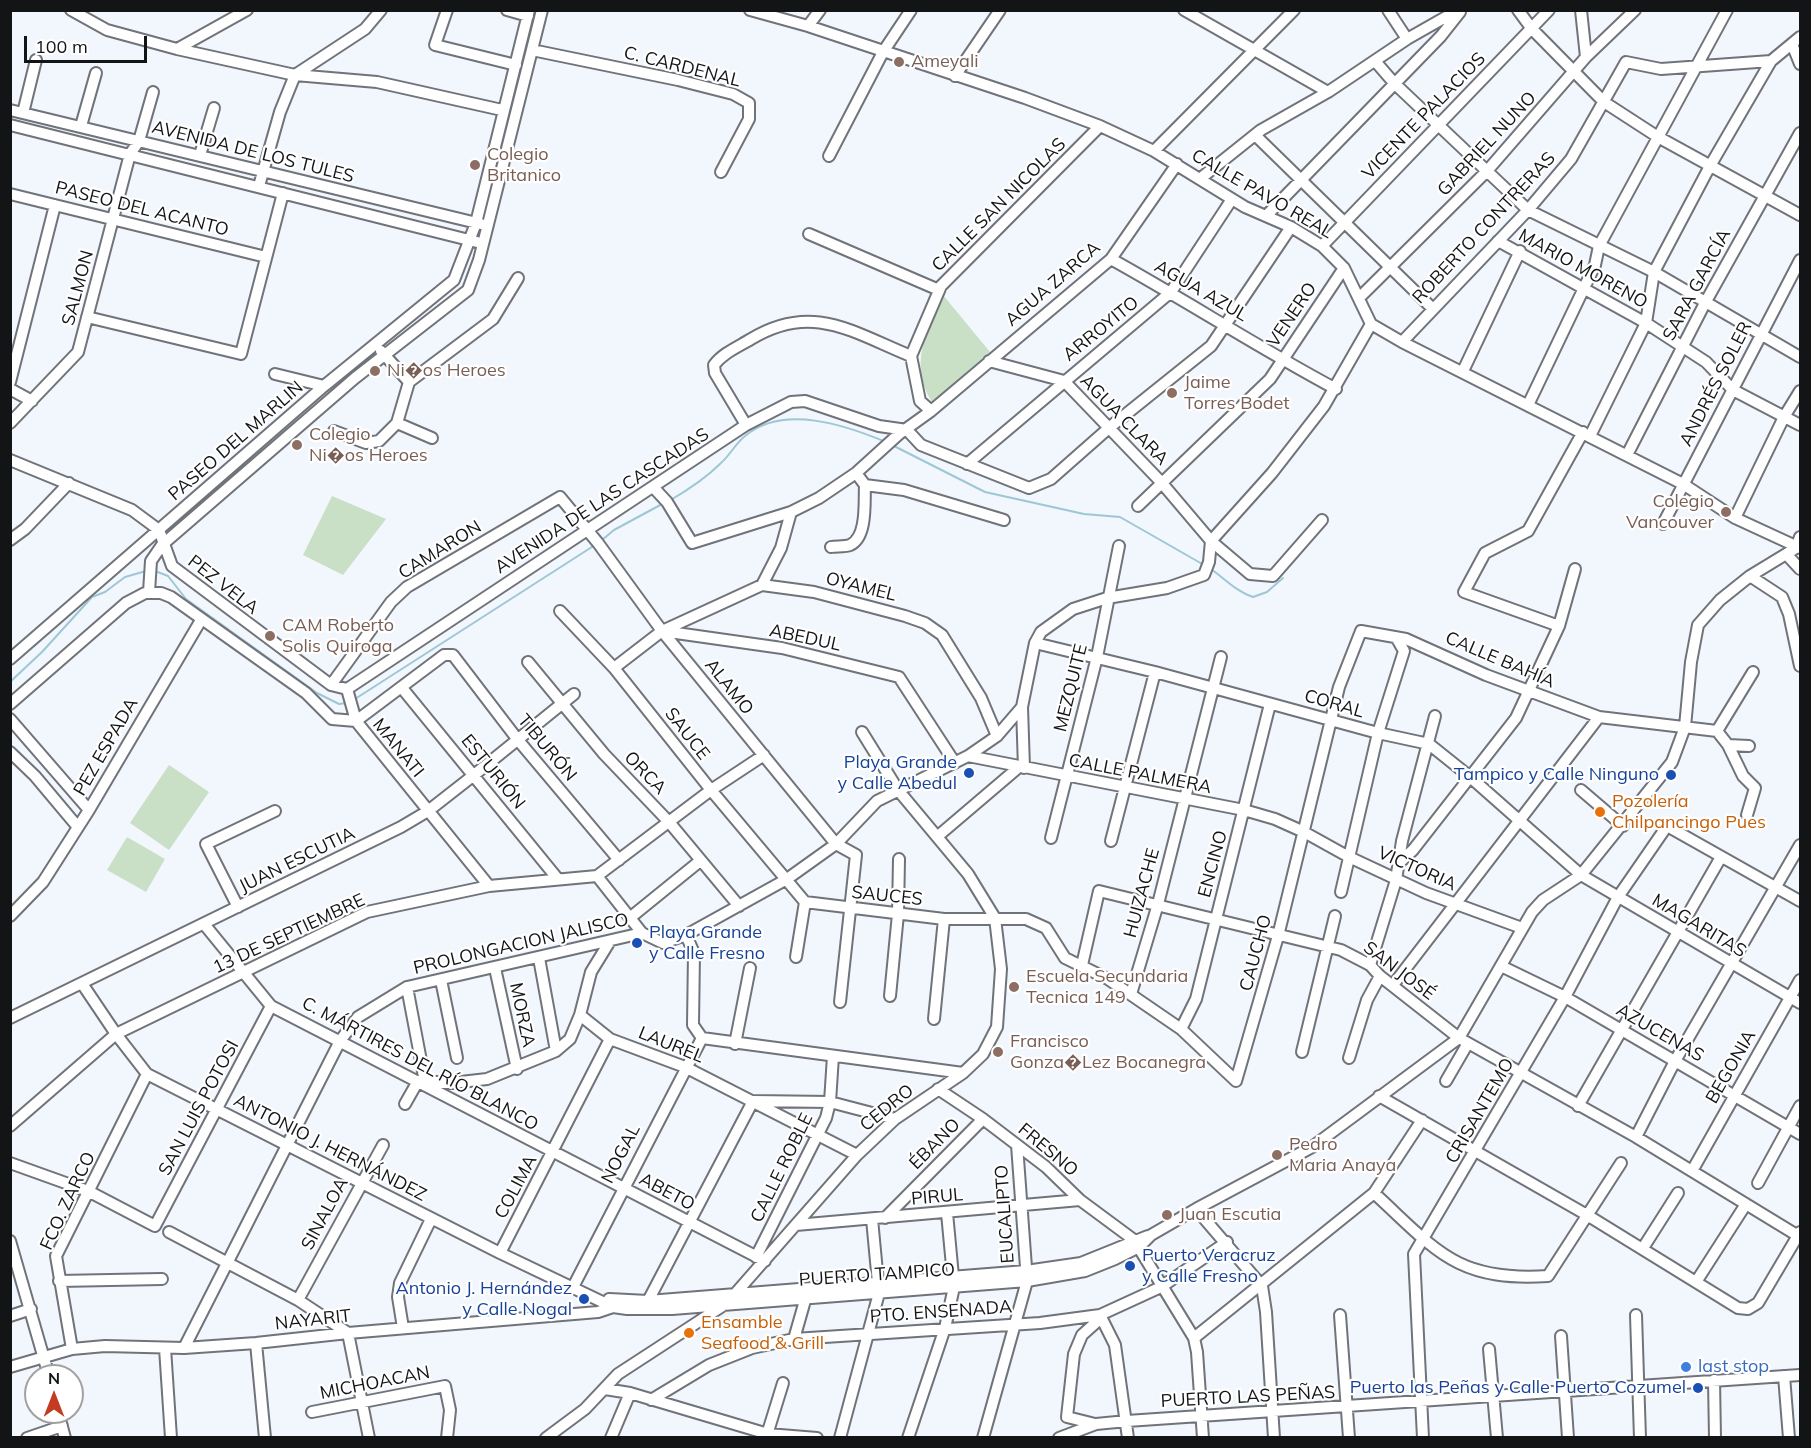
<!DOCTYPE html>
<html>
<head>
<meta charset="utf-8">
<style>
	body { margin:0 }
	#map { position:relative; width:1811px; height:1448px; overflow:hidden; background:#f2f6fd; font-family:Mulish,sans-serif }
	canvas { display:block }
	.frame { position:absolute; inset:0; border:12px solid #131416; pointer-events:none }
	.north { position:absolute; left:24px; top:1364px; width:60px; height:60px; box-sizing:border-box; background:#fff; border:2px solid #a1a1a2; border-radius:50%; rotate:0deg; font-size:16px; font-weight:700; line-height:24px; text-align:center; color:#131416 }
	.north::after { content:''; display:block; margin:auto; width:21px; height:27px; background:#c53a22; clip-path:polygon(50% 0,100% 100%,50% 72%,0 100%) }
	.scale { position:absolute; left:24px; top:36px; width:123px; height:27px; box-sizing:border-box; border:3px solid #131416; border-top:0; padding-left:8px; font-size:18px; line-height:21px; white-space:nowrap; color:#131416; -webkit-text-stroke:4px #fff; paint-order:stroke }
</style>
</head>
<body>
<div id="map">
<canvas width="1811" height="1448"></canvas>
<div class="frame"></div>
<div class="north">N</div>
<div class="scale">100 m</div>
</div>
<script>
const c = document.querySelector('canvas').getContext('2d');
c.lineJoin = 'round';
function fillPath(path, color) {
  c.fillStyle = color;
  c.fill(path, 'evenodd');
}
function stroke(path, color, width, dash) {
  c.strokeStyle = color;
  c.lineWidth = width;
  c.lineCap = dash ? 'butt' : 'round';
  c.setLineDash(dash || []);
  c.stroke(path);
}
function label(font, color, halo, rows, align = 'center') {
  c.font = font + ' Mulish,sans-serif';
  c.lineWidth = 4.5;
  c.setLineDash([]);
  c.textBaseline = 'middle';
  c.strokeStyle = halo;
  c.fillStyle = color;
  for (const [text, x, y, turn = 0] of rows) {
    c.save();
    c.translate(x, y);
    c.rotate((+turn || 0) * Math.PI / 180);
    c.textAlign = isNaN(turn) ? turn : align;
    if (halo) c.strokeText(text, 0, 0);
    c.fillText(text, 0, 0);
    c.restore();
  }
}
fillPath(new Path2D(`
	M943,295l47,57 -58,50c-23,-37 -6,-66 7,-103z
	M332,496l54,23 -43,56 -40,-20z
	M169,765l40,27 -40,58 -39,-27z
	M127,837l38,22 -19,33 -39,-22z`), '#c9e0c6');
stroke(new Path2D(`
	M894,446l91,46 99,22 36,3 84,48
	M669,501c19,-11 36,-22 52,-38 9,-8 15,-20 24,-27 39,-32 100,-11 141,6
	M602,540l12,-10 50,-27
	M1211,569c14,10 26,23 42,28l14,-5 16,-14
	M155,571l13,5 18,23 131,94 22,11 8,-1
	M10,682l32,-30 50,-55 13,-5 20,-15 21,-6
	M355,699l240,-154`), '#9ec7d6', 2);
const minor = new Path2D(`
	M71,10l36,20 70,19 118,26 82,7 125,28
	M447,10l-12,35 81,20
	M507,10l21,6
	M750,10l58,16 217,72 75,28 54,25 91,56 46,20 31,19 22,22 27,56 31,18 281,142 52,34 65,30
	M1184,10l144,82
	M1388,10l19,29
	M1518,10l14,19 72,73 54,35 142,78
	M1581,10l5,47
	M808,26l12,-16
	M1792,44l8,20
	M177,49l70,-39
	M532,50l146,30 55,14 16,9v16l-28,53
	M1375,61l19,22 134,127 126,62 146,85
	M955,76l45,-66
	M10,110l471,114
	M23,113l13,-53
	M10,125l467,117
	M81,126l15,-53
	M1255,135l178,174
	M1154,151l140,-141
	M200,155l14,-47
	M829,156l54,-104 28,-42
	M1201,178l60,-48 67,-38 79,-53 51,-29
	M259,186l21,-74 15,-37 70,-46 16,-19
	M10,194l256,63
	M1266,216l175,-180 19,-24
	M809,234l130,56
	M1498,241l148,82 60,39 27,28 67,35
	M1322,246l227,-236
	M1111,259c76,42 148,89 225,130
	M1360,297l127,-126 99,-114 49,-47
	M87,317l154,37 42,-161
	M1402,342l126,-132 43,-51 55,-97 35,7 110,-8
	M381,351l28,31
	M989,361l75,20 97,101 50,59 39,33 23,2 49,-56
	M1463,371l57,-120
	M275,374l49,12
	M10,382l45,-177
	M10,389l22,12
	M1528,405l67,-140 4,-19 128,-236
	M931,411l-11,-10 -9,-45 30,-70 159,-160
	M10,423l68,-71 52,-198 9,-13 14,-49
	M397,423l35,15
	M746,425l-31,-52 -1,-8c9,-12 24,-18 37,-26 61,-37 101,-7 160,17
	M907,430l14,15 108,43 22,-9 59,-52 101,-81 80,-119
	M334,431l32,12 13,-2 18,-18 12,-41 84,-63 25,-41
	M1590,436l56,-113 8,-51 56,-106 61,-105 29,-24
	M1627,455l78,-152 95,-170
	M10,460l122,50 27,20 13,36 159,119 16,4 399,-264 45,-23 14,-1 74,25 28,4
	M967,464l204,-172 61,-93
	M856,473l9,12 39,5 100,30
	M654,488l13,14 25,41 99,-31 28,-14 37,-25 43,-39 32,-23 180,-152 66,-95
	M1138,506l132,-127 74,-111
	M1735,518l49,-101 16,-26
	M1663,524l137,-264
	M10,540l15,-11 44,-46
	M831,547c5,-1 14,0 19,-2 18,-8 14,-45 15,-60
	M1787,555l13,14
	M1750,576l32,21 7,17 11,52
	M762,585l19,-37 10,-36
	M149,592l2,-31 11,-16 193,-167 113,-88 11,-30 63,-250
	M560,611l54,57 97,122 94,112 139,17h82l20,9 19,30 43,21 73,50 55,52 42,-145 61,-249 22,-56 45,8 80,36 113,42 118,14 11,14 21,1
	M1559,626l-95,-34 21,-39 43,-22 55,-99
	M662,631l120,17 117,29 56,86
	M1035,643l120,29 223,61 51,11 40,32 112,99 219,128
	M10,659l314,-273 130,-106 22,-57 53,-213
	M528,662l76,92 65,68 70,84
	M614,668l48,-37 100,-46 52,7 91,24 20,7 17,12 39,63 16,38
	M331,685l60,-83 16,-15 153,-90 38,46 64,88 174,213 20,11 -16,147
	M402,688l155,190
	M347,689l9,32 133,165
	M10,704l116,-101 19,-10h16l10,4 135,96 26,26 24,2
	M1022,707l2,61
	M10,719l79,91
	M356,721l88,-66h9l65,85 101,120
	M1717,731l36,-59
	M1728,745l15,31 12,12 -8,27
	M10,752l25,24 42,50
	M968,756l276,54 31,9 29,13 45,25 77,36 96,35
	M1581,790l42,36
	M938,836l81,-69
	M1051,838l46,-181 22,-111
	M1111,841l44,-169
	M1400,862l13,-12 103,-132 43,-92 16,-57
	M597,876l45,57 21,10 23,-8 101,-56 49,-35 41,-43 91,-45 29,-20 25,-29 13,-64 6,-11 32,-23 34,-11 60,-10 37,-13 5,-13 2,-21 61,-68 52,-67 47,-82
	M1341,892l37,-159 26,-82 -8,-14
	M238,907l-32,-63 69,-33
	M10,916l33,-34 46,-72 112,-190
	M631,917l69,-56
	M204,924l67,82 494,255
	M686,935l8,18 -1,72 9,13 261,35
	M796,957l9,-55
	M539,958l17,93
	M1082,965l17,-74 242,59 29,15 10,11 79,62 177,99 164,100
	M1370,965l26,-85 6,-39 33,-125
	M1501,966l64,31 235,137
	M495,968l22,101
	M441,980l16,78
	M83,985l33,49 31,40 353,179 113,54 14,2h45l355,-28 58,-10 30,-12 24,-12 12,-12 45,-26 116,-62 147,-109 73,-126 11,-12 38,-25 91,-113 13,-35 6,-65 7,-37 22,-25 30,-24 46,-28 4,-11
	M1393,985l206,-268
	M407,987l18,95
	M1131,994l27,-90 63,-247
	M890,996l8,-82 1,-55
	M580,1015l30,24 75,28 172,88
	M10,1018l391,-191 27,-16 46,-36 100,-81
	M934,1019l10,-100
	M1181,1029l15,-30 74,-295
	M735,1044l15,-76
	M1302,1052l33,-136
	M1349,1058l18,-58 13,-24
	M422,1081l30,2 35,-4 69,-28 14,-12 10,-24 11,-43 19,-31
	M1446,1081l22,-38
	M938,1089l45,30 63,48 34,33 54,40 60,98 3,14 6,86
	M1379,1096l208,119 151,93 10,1 10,-6 42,-71
	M405,1104l13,-23
	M1578,1106l143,-249
	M10,1126l106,-92 251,-122 122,-26 108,-10 114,-86 53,-35
	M1636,1137l39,-76 125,-216
	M10,1163l78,28 67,35 116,-220
	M1692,1171l108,-191
	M1758,1183l42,-77
	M1374,1193c62,57 82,89 174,83l73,-113
	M1196,1209l66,77 4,26 8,126
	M885,1218l98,-99
	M796,1225l284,-25
	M169,1232l129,68 50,33 21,105
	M10,1241l39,135
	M1643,1248l35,-55
	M500,1253l110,-214
	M756,1257l70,-139 4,-16 3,-46
	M59,1281l103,-2
	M1696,1282l50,-78
	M573,1287l129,-249
	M609,1299l39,2 378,-30 55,-8 67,-27
	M298,1300l85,-155
	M648,1301l105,-200 77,1 65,17
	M1100,1315l15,30 13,93
	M1340,1315l9,123
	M1636,1315l4,123
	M10,1316l21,-7
	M403,1328l-5,-31 2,-14 31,-64
	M1561,1336l7,102
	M1194,1338l180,-145 48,-73
	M794,1339l12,-42
	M256,1343l9,95
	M165,1348l6,90
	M184,1348l156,-307 18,-24 49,-30 235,-54
	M72,1349l-16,-93 91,-182
	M1489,1349l8,89
	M10,1367l62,-18 33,-3 79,2 72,-5 92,-10 250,-21 15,-5 2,-7
	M1784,1376l5,62
	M1714,1380l1,58
	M605,1389l25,4 138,41 49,4
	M651,1400l58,-35 43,-17 42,-9 246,-16 60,-8 61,-28 66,-45
	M58,1412l7,26
	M312,1412l133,-26 5,24 -3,28
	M1095,1424l-28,-7 7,-63 8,-19 19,-17
	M27,1438l35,-12
	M546,1438l39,-29 33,-35 109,-71 130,-148 38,-36 68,-46 20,-19 14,-27 4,-58 -6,-51 -27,-44 -70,-84 -36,-58
	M611,1438l19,-45
	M766,1438l17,-55
	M840,1438l39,-145 -7,-74
	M908,1438l37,-110 9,-41 -7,-74
	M983,1438l44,-157 -10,-136
	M1059,1438l37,-14 31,-3 673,-46
	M1423,1438l-9,-184 151,-257 53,-100 49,-71 133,75`);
stroke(minor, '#707379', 14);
stroke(minor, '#fff', 10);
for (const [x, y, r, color] of [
	[899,62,6,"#8d6e63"],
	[475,165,6,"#8d6e63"],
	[375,371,6,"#8d6e63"],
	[1172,393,6,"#8d6e63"],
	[297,445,6,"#8d6e63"],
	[1726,512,6,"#8d6e63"],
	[270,636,6,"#8d6e63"],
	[969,773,6,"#1a4fb4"],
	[1671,775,6,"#1a4fb4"],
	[1600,812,6,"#e8710a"],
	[637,943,6,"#1a4fb4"],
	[1014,987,6,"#8d6e63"],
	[998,1052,6,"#8d6e63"],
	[1277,1155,6,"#8d6e63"],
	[1167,1215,6,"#8d6e63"],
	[1130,1266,6,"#1a4fb4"],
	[584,1299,6,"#1a4fb4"],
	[689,1333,6,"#e8710a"],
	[1686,1367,6,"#3f7fe0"],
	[1698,1388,6,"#1a4fb4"]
]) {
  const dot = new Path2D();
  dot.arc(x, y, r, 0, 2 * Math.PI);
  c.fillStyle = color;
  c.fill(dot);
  stroke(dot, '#fff', 2);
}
label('18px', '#785e54', '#fff', [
	["Ameyali",911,62],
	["Colegio",487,155],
	["Britanico",487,176],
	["Ni�os Heroes",387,371],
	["Jaime",1184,383],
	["Torres Bodet",1184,404],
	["Colegio",309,435],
	["Ni�os Heroes",309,456],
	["Colegio",1714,502,"right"],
	["Vancouver",1714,523,"right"],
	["CAM Roberto",282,626],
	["Solis Quiroga",282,647],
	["Escuela Secundaria",1026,977],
	["Tecnica 149",1026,998],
	["Francisco",1010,1042],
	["Gonza�Lez Bocanegra",1010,1063],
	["Pedro",1289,1145],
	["Maria Anaya",1289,1166],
	["Juan Escutia",1179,1215]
], 'left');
label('18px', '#131416', '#fff', [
	["C. CARDENAL",682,67,14],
	["VICENTE PALACIOS",1424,116,-46],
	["GABRIEL NUNO",1487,144,-47],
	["AVENIDA DE LOS TULES",253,152,14],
	["CALLE PAVO REAL",1262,194,30],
	["CALLE SAN NICOLAS",999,205,-45],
	["PASEO DEL ACANTO",142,209,14],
	["ROBERTO CONTRERAS",1484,228,-47],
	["MARIO MORENO",1583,269,29],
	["AGUA ZARCA",1053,284,-41],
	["SARA GARCÍA",1697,285,-62],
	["SALMON",78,288,-75],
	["AGUA AZUL",1201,291,30],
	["VENERO",1292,315,-56],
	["ARROYITO",1101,329,-39],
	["ANDRÉS SOLER",1716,384,-63],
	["AGUA CLARA",1124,420,46],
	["PASEO DEL MARLIN",236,441,-41],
	["AVENIDA DE LAS CASCADAS",602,501,-33],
	["CAMARON",440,550,-32],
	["PEZ VELA",223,585,38],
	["OYAMEL",861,587,14],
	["ABEDUL",805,638,12],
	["CALLE BAHÍA",1500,660,23],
	["ALAMO",729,687,51],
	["MEZQUITE",1071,688,-76],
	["CORAL",1334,704,16],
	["SAUCE",687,734,52],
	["PEZ ESPADA",106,747,-60],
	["MANATI",398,748,51],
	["TIBURÓN",547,748,50],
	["ESTURIÓN",493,772,51],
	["ORCA",645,773,46],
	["CALLE PALMERA",1140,774,11],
	["JUAN ESCUTIA",297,860,-26],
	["ENCINO",1213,864,-75],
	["VICTORIA",1417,869,24],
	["HUIZACHE",1142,893,-75],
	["SAUCES",887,896,6],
	["MAGARITAS",1699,926,31],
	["13 DE SEPTIEMBRE",289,934,-25],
	["PROLONGACION JALISCO",521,944,-13],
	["CAUCHO",1256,953,-75],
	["SAN JOSÉ",1399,971,37],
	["MORZA",522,1015,78],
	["AZUCENAS",1660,1033,30],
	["LAUREL",671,1045,22],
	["C. MÁRTIRES DEL RÍO BLANCO",420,1064,28],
	["BEGONIA",1731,1067,-60],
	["SAN LUIS POTOSI",199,1108,-62],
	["CEDRO",887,1108,-39],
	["CRISANTEMO",1480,1111,-60],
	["ÉBANO",935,1144,-45],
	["ANTONIO J. HERNÁNDEZ",330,1148,27],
	["FRESNO",1048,1150,40],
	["NOGAL",621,1154,-63],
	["CALLE ROBLE",782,1168,-64],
	["COLIMA",516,1187,-62],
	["ABETO",667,1192,28],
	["PIRUL",937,1197,-5],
	["FCO. ZARCO",68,1201,-65],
	["SINALOA",325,1214,-62],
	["EUCALIPTO",1005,1214,-94],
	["PUERTO TAMPICO",877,1275,-4],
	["PTO. ENSENADA",941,1312,-4],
	["NAYARIT",313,1320,-6],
	["MICHOACAN",375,1383,-11],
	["PUERTO LAS PEÑAS",1248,1397,-3]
]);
label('18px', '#164399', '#fff', [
	["Playa Grande",957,763],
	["y Calle Abedul",957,784],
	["Tampico y Calle Ninguno",1659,775],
	["Playa Grande",649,933,"left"],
	["y Calle Fresno",649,954,"left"],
	["Puerto Veracruz",1142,1256,"left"],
	["y Calle Fresno",1142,1277,"left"],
	["Antonio J. Hernández",572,1289],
	["y Calle Nogal",572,1310],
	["Puerto las Peñas y Calle Puerto Cozumel",1686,1388]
], 'right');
label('18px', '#c56008', '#fff', [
	["Pozolería",1612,802],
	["Chilpancingo Pues",1612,823],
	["Ensamble",701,1323],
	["Seafood & Grill",701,1344]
], 'left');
label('18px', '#366cbe', '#fff', [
	["last stop",1698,1367]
], 'left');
</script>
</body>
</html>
